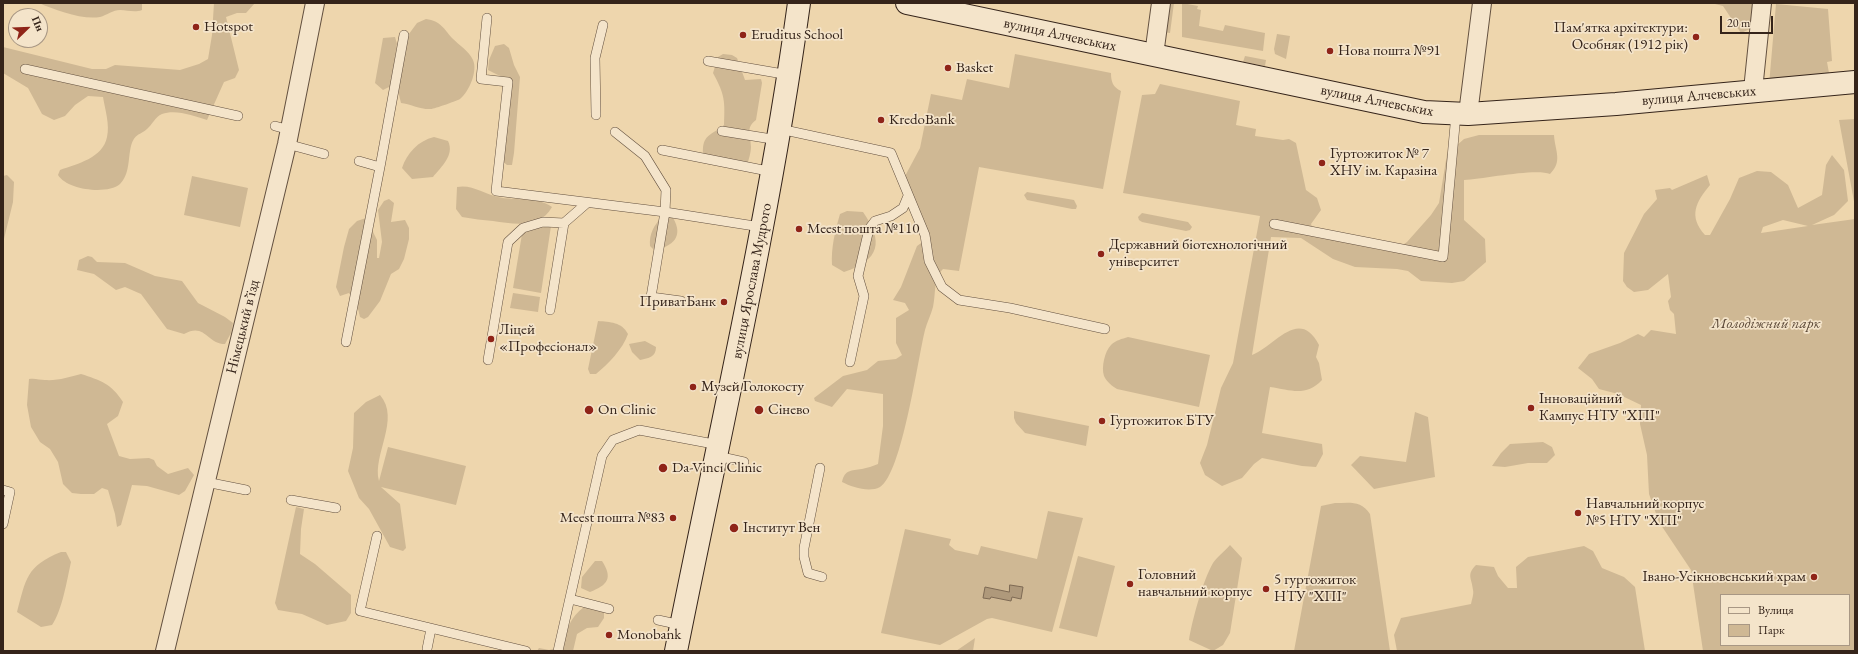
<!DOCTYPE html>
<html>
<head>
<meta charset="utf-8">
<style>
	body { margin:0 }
	#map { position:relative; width:1858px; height:654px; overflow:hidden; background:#eed6ad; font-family:"EB Garamond",serif }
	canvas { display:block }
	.frame { position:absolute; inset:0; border:4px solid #35241a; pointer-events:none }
	.legend { position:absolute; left:1720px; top:594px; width:130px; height:52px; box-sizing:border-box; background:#f4e4ca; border:1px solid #a89784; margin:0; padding:5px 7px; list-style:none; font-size:12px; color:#35241a }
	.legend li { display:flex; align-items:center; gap:8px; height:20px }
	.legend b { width:20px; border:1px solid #a89784 }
	.north { position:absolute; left:8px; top:8px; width:40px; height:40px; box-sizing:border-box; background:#f4e4ca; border:1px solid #a89784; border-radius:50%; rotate:67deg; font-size:11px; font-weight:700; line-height:16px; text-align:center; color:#35241a }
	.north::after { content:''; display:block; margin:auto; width:14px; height:18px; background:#8f2418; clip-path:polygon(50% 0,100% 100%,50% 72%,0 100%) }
	.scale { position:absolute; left:1720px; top:16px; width:53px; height:18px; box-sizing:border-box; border:2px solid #35241a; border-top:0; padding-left:5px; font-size:12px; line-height:14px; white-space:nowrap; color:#35241a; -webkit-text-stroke:3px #f4e4ca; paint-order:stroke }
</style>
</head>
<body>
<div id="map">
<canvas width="1858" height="654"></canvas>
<div class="frame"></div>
<ul class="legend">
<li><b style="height:5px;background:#f4e4ca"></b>Вулиця</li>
<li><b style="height:11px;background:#cfb894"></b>Парк</li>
</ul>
<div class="north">Пн</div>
<div class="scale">20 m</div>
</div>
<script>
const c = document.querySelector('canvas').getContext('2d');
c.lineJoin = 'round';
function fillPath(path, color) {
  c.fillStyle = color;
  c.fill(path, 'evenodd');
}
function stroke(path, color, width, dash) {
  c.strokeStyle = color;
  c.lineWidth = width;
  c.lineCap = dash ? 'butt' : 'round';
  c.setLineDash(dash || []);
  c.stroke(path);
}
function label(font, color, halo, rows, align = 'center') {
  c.font = font + ' "EB Garamond",serif';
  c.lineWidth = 3.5;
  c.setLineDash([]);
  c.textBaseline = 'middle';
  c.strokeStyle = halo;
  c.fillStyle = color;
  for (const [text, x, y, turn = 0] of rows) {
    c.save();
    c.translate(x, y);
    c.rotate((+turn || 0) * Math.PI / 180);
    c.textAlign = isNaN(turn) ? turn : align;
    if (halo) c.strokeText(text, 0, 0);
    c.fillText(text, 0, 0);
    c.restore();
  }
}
fillPath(new Path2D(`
	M39,3h103v7c-8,3 -14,0 -22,0 -7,0 -13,5 -20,7 -18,3 -45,-7 -61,-14z
	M214,3h41l-9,10h-9l-11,4 13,53 -4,8 -11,4 -17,38c-13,-4 -31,-11 -45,-6 -7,3 -10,11 -15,15 -8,7 -12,4 -16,17 -3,12 -1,28 -11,38 -13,11 -53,6 -62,-9l2,-5c17,-6 43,-12 47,-33 3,-12 -2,-28 -4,-40l-15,-1 -13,9 -10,11 -11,4 -12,-6 -14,-26 -25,-15v-26l89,22h14l9,-4 65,5 19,-6 9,-5 4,-24z
	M1167,3h7l-4,30 -7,-1z
	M1182,3l16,3 -1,3 4,1 -2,16 24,5 2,-6 40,8 -2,18 -81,-14z
	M1711,3h44l-3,25 -11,5 -18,-27z
	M1776,4l52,5 4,52 -5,1 2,11 26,-2v6l-86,8z
	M426,19c15,2 18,10 26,19 7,7 17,13 21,22 5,11 -4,32 -13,39 -1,1 -26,10 -29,10 -9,1 -21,-5 -30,-6l-3,-12 8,-53 11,-15z
	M1277,34l13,2 -4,23 -11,-5 -1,-5z
	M395,37l2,7 -6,42 -8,4 -8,-7 8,-45z
	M504,44l5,4 5,17 6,12 -6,76 -2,12h-5l-5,-4 6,-84 -8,-1 -12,-6 1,-10 6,-14z
	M723,54l9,1 5,3 8,22 16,-1 1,4 -6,37c-11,8 -5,15 -5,27 0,6 -3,14 -4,20l-44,-13c-1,-19 7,-18 21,-29 1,-24 1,-30 -11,-52l5,-16z
	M1015,54l96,19c0,9 2,14 10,18l-18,98 -124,-22 -20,104 -16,-2c-10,11 -7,25 -10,38 -2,8 -6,15 -8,23 -7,28 -23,144 -45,157 -11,6 -28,0 -38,-5 3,-13 9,-11 20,-13 5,-1 11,-3 16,-5l5,-38v-32l-36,-5 -15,18 -17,-6 -1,-3 29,-22 24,-6 11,-9 18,-2 6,-4 -6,-12v-25l13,-8 -4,-7 -12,-3 8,-13 16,-41 7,-5 -20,-63 16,-30 11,-54 31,6 5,-21 42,9z
	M1245,56l21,4 -1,6 -22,-4z
	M1160,84l80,17 -4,24 20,4 -1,7 28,4 6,-1 7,4 10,47 11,8 4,12 -10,14 4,10 65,16 13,2 14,-10 24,-27 8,-12 8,-49 17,-15 15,-4h75c1,16 9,26 -4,39 -14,-6 -67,5 -86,6v40l21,19 1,23 -22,19 -12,2 -31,-2 -13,-10 -11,-2 -42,-2 -22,-8 -32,-21 -30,-1 -19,118c22,-8 47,-49 67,-10l-3,12 3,6 3,17c-16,17 -31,10 -52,7l-8,46 60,11 1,10 -7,13 -14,-1 -40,-8 -8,6 -12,14 -20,8 -17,-11 -5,-12 7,-18 14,-57 12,-25 27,-147 -137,-23 19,-98 13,-1z
	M1855,119v88l-16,-87z
	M434,137l14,4c7,14 -7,26 -15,36l-21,2 -10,-11c5,-15 16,-27 32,-31z
	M1832,155l12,15 4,31 -14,14 -22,10 43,-6v432h-152l-12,-81 -32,-48 -10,-28 -2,-39 -7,-31 1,-19 -23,-11 -19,-5 -7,-10 -14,-11 11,-14 31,-11 18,-9 6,3 7,-7 25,4 -2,-20 -4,-4 -2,-9 3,-4 -3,-23 -20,16 -14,2 -7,-5 -4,-6 1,-28 20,-39 13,-15 -2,-9 15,-2 2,2 35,-15 3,10c-14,17 -22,31 -5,50h5l20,-36 9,-21 18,-7 14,1 17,13 10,23 24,-13 4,-30zM1783,220l25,6 -47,7 2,-6zM1721,595h128v50h-128z
	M7,175l7,7 -1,20 -10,41v-67z
	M192,176l56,12 -8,39 -56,-12z
	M457,187c15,-3 27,7 41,10 18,4 38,-1 54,10 -12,22 -38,17 -59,14 -10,-1 -20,-2 -31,-4l-6,-8z
	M1027,192l47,8 3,6 -1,3h-4l-45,-9 -3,-5z
	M389,199l5,4 -3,19 14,-2 4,8v11l-5,20 -5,10 -8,5 -11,27 -12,16 -4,2 -4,-2 -3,-12 -8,-12 -9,3 -4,-9 8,-40 5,-18 8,-8 9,-3 11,22v18h2l3,-16 -4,-32 6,-9z
	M847,211l16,1c21,30 17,48 -19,60l-12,-7c-1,-17 3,-34 8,-51z
	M1142,213l46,9 4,5 -2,3 -4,1 -44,-9 -3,-2 -1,-3z
	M662,217l11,1c11,18 0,29 -19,32l-4,-4c-1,-12 4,-21 12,-29z
	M551,226l-10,67 -28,-5 9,-54 16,-6z
	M88,256l4,1 5,5 28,1 30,13 27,5 16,22 27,14 8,6 -2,10 -6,11c-18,0 -20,-22 -41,-10l-17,-5 -26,-35 -16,-7 -9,3 -22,-16 -17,-4 2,-10z
	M513,293l27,4 -2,15 -28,-4z
	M598,321c12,1 24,1 30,13 -5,15 -20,30 -32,40h-6l-2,-5z
	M1128,337l82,18 -11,52 -82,-18c-5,-3 -11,-8 -13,-13 -3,-9 1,-25 7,-31 5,-5 11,-6 17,-8z
	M645,341l11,6c0,10 -7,11 -16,13l-8,-8 -3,-8z
	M81,374c19,6 31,10 42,28l-5,14 -11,8 12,32 11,3 19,-1 5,2 3,6 11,8 20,-6 6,7 -9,16 -6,4 -32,-9 -15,-1 -11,40 -4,2 -2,-13 -7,-24 -6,-2 -8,6h-13l-9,-1 -9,-9 -5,-22 -8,-13 -10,-7 -9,-15 -4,-22 2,-26c7,-1 10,1 16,1 12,1 25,-3 36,-6z
	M380,395c21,24 -8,60 -1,86l9,-34 78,19 -10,39 -75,-18 19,17 6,44 -3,3 -13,-4 -21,-38 -10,-11 -11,-27 5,-23 1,-35 12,-11z
	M1014,411l75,15 -3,20 -61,-13 -9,-10 -2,-5z
	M1415,412l13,5 7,60 -61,12 -23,-24 9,-9 46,6z
	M1543,442l9,5 3,8 -8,8h-19l-23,4 -13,-1 9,-13 9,-9z
	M1335,503c15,0 26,-3 35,11l20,137h-96l27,-145z
	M296,507l8,2 -3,20 -1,25 15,10 36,31v18l-5,8 -19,4 -25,-11 -24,-4 -3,-7z
	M1048,511l35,7 -31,114 -60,-14 -5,1 -47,26 -59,-12 24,-104 46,10 -2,6 6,5 23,5 3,-9 56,13z
	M1230,545l12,13 -12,75 -7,12 -10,6 -24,-11c3,-19 14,-60 24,-77 4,-6 12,-12 17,-18z
	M1584,546l9,5 9,17 22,9 11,10 10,64h-248l-3,-16 7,-17 70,-14c1,-5 3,-10 2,-14 -1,-12 -7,-15 3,-25l18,2 4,9 10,12h9l-1,-21 12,-10z
	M61,552h5l5,10c-4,18 -9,49 -19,63l-11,2 -24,-15c9,-33 9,-46 44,-60z
	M1078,556l37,10 -18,71 -38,-9z
	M595,561h7c11,17 6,24 -12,31l-9,-4 1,-11z
	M584,607l20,3v8l-6,9 -11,1 -10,6 -4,17h-36l2,-3 10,2 13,-3c4,-16 8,-30 22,-40z
	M975,638l-2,13h-17z`), '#cfb894');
const water = new Path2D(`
	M1010,585l13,2 -2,12 -9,-2 -1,4 -20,-4 -1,2 -7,-1 2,-11 24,5z`);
fillPath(water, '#af997b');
stroke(water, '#7e6a54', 1);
const lane = new Path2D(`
	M487,18l-6,61 27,3 -12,109 169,21 96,15
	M708,61l81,14
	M25,69l213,47
	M596,115l-1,-57 8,-33
	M275,126l15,4
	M780,129l111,24 34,82 4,26 13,26 17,13 51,8 95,21
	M722,131l56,9
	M615,132l30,24 21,34 -1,22 -14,85 30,4
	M287,144l37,10
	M662,150l111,22
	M359,161l21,6 24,-132
	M1274,224l169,33 13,-143
	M550,310l14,-87 23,-20
	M346,342l34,-175
	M488,360l20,-118 15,-14 20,-6 21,1
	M850,362l14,-66 -6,-20 11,-47 6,-8 16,-5 12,-8 5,-12
	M717,456l27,6
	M820,468l-16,80v9l4,16 14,4
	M206,482l40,8
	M3,490l7,2 -7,32
	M291,500l45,8
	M377,536l-17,75 166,40
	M570,599l39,10
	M658,620l23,5
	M427,649l4,-20
	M558,651l44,-195 11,-16 26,-10 80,15`);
const street = new Path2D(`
	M1154,55l7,-52
	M1753,90l9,-87
	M1468,114l14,-111
	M165,651l122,-507 28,-141`);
const secondary = new Path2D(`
	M907,3l517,109 44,2 148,-10 239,-22
	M676,651c43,-216 93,-430 123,-648`);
stroke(lane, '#63503f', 10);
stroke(street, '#63503f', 20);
stroke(secondary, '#35241a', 24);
stroke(lane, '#f4e4ca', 9);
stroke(street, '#f4e4ca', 18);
stroke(secondary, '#f4e4ca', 22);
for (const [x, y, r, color] of [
	[196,27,4,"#8f2418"],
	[743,35,4,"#8f2418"],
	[1696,37,4,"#8f2418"],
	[1330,51,4,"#8f2418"],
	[948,68,4,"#8f2418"],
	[881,120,4,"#8f2418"],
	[1322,163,4,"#8f2418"],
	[799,229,4,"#8f2418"],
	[1101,254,4,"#8f2418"],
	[724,302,4,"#8f2418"],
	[491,339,4,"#8f2418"],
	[693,387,4,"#8f2418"],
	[1531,408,4,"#8f2418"],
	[589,410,5,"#8f2418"],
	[759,410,5,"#8f2418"],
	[1102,421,4,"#8f2418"],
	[663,468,5,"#8f2418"],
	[1578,513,4,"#8f2418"],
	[673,518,4,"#8f2418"],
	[734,528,5,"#8f2418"],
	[1814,577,4,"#8f2418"],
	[1130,584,4,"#8f2418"],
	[1266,589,4,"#8f2418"],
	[609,635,4,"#8f2418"]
]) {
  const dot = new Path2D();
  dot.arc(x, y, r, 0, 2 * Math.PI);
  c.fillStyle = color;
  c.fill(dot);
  stroke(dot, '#f4e4ca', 1.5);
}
label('15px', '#35241a', '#f4e4ca', [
	["Hotspot",204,27],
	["Пам'ятка архітектури:",1688,28,"right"],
	["Особняк (1912 рік)",1688,45,"right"],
	["Eruditus School",751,35],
	["Нова пошта №91",1338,51],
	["Basket",956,68],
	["KredoBank",889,120],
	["Гуртожиток № 7",1330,154],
	["ХНУ ім. Каразіна",1330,171],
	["Meest пошта №110",807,229],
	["Державний біотехнологічний",1109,245],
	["університет",1109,262],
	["ПриватБанк",716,302,"right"],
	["Ліцей",499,330],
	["«Професіонал»",499,347],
	["Музей Голокосту",701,387],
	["Інноваційний",1539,399],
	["Кампус НТУ \"ХПІ\"",1539,416],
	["On Clinic",598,410],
	["Сінево",768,410],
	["Гуртожиток БТУ",1110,421],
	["Da-Vinci Сlinic",672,468],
	["Навчальний корпус",1586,504],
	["№5 НТУ \"ХПІ\"",1586,521],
	["Meest пошта №83",665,518,"right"],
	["Інститут Вен",743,528],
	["Головний",1138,575],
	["навчальний корпус",1138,592],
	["Івано-Усікновенський храм",1806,577,"right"],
	["5 гуртожиток",1274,580],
	["НТУ \"ХПІ\"",1274,597],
	["Monobank",617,635]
], 'left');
label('15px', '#35241a', '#f4e4ca', [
	["вулиця Алчевських",1060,35,12],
	["вулиця Алчевських",1699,96,-5],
	["вулиця Алчевських",1377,101,11],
	["вулиця Ярослава Мудрого",752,281,-79],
	["Німецький в’їзд",243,327,-76]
]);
label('italic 15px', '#5c4938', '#f4e4ca', [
	["Молодіжний парк",1766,324]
]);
</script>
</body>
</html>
